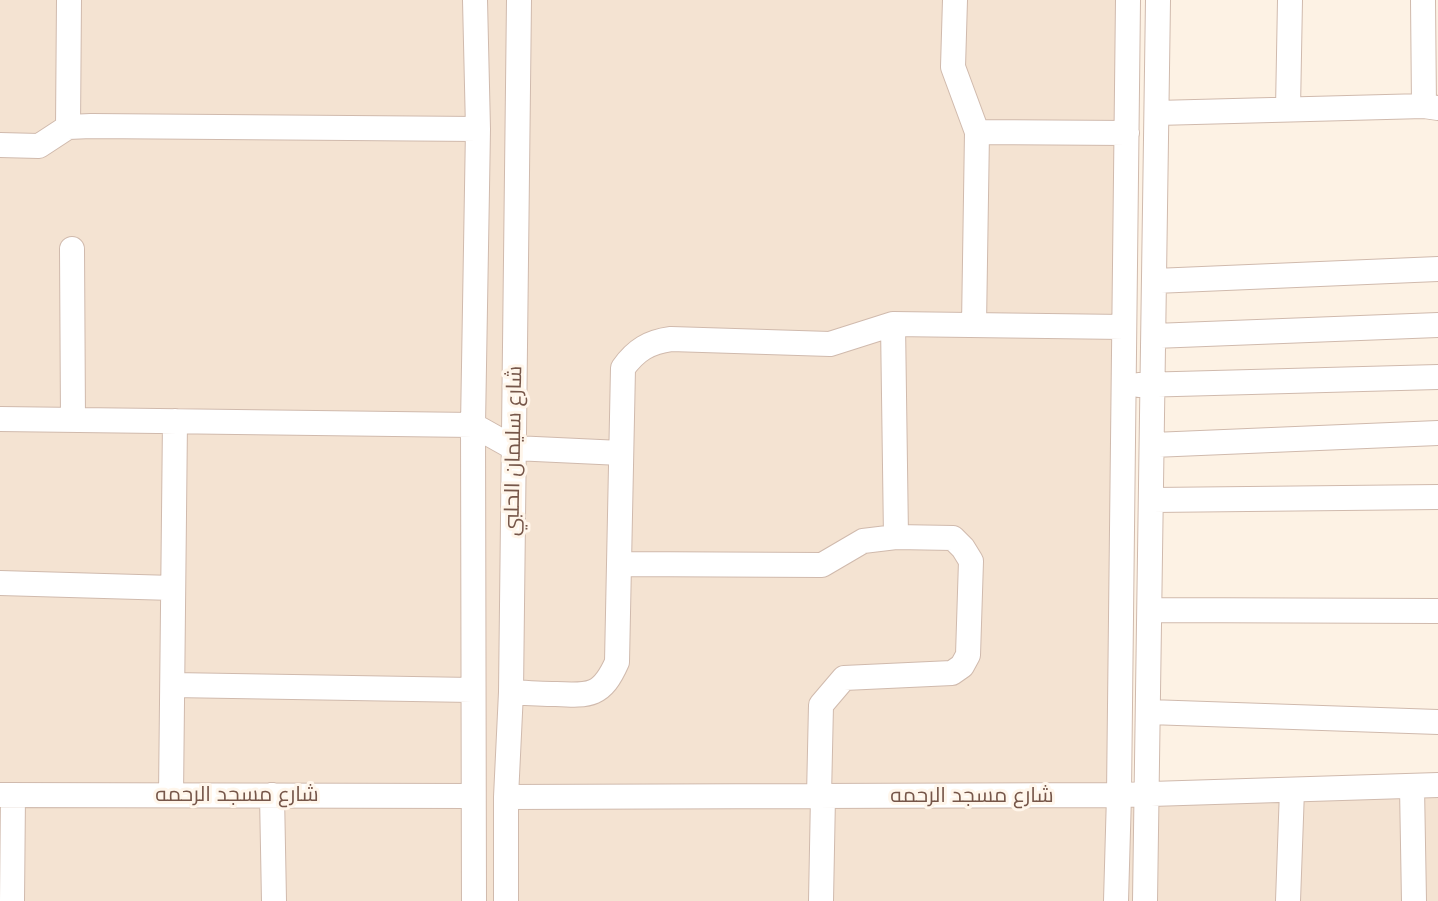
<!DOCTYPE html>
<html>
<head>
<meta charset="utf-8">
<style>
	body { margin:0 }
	canvas { display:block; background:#fdf2e4 }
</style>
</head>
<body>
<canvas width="1438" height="901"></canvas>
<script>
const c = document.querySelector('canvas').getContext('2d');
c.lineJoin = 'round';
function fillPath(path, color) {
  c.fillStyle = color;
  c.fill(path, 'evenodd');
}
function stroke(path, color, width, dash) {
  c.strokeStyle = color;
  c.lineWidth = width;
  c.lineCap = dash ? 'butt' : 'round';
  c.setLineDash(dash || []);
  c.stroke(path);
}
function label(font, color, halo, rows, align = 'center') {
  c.font = font + ' Helvetica,Cairo,sans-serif';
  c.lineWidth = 6;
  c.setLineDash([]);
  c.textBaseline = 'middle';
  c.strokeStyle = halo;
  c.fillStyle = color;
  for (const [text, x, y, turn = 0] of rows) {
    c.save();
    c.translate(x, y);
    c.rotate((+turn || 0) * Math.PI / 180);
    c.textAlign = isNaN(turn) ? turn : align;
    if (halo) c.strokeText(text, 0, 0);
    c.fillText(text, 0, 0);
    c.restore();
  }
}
fillPath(new Path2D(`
	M0,0h1136l-13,782 315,-2v121h-1438z`), '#f4e3d2');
const street = new Path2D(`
	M955,0l-2,67 24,65 -3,193
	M1423,0l1,106
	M1288,109l2,-109
	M1157,113l267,-7 14,2
	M68,127l1,-127
	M977,132l150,1
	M0,145l39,1 29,-19 23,-1 387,3
	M72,249l1,171
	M1155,281l283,-12
	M893,324l3,213
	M1154,336l284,-11
	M1139,385l299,-8
	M0,419l473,6 41,23 107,5
	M1153,445l285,-12
	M1153,500l285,-3
	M619,564l203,1 41,-24 33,-4 57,1 10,10 8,13 -3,94 -6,11 -10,7 -108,5 -23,27 -2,91
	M0,583l173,5
	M1151,610l287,1
	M173,685l299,5
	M511,692c15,1 30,2 45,2 34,2 46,2 61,-32l6,-294c13,-18 26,-26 48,-29l159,5 63,-20 231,3
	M1149,712l289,10
	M1412,787l2,114
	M0,795l473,1
	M171,795l4,-374
	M272,795l2,106
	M506,797l613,-2 319,-10
	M12,901l1,-106
	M474,901l-1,-476 5,-296 -3,-129
	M506,901v-104l5,-105 8,-692
	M821,901l2,-105
	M1116,901l3,-106 9,-795
	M1145,901l13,-901
	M1288,901l4,-111`);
stroke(street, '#d0baad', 26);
stroke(street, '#fff', 24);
label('21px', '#765649', '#fff6eb', [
	["شارع سليمان الحلبي",514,451,-89],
	["شارع مسجد الرحمه",237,795],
	["شارع مسجد الرحمه",972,796]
]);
</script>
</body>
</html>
